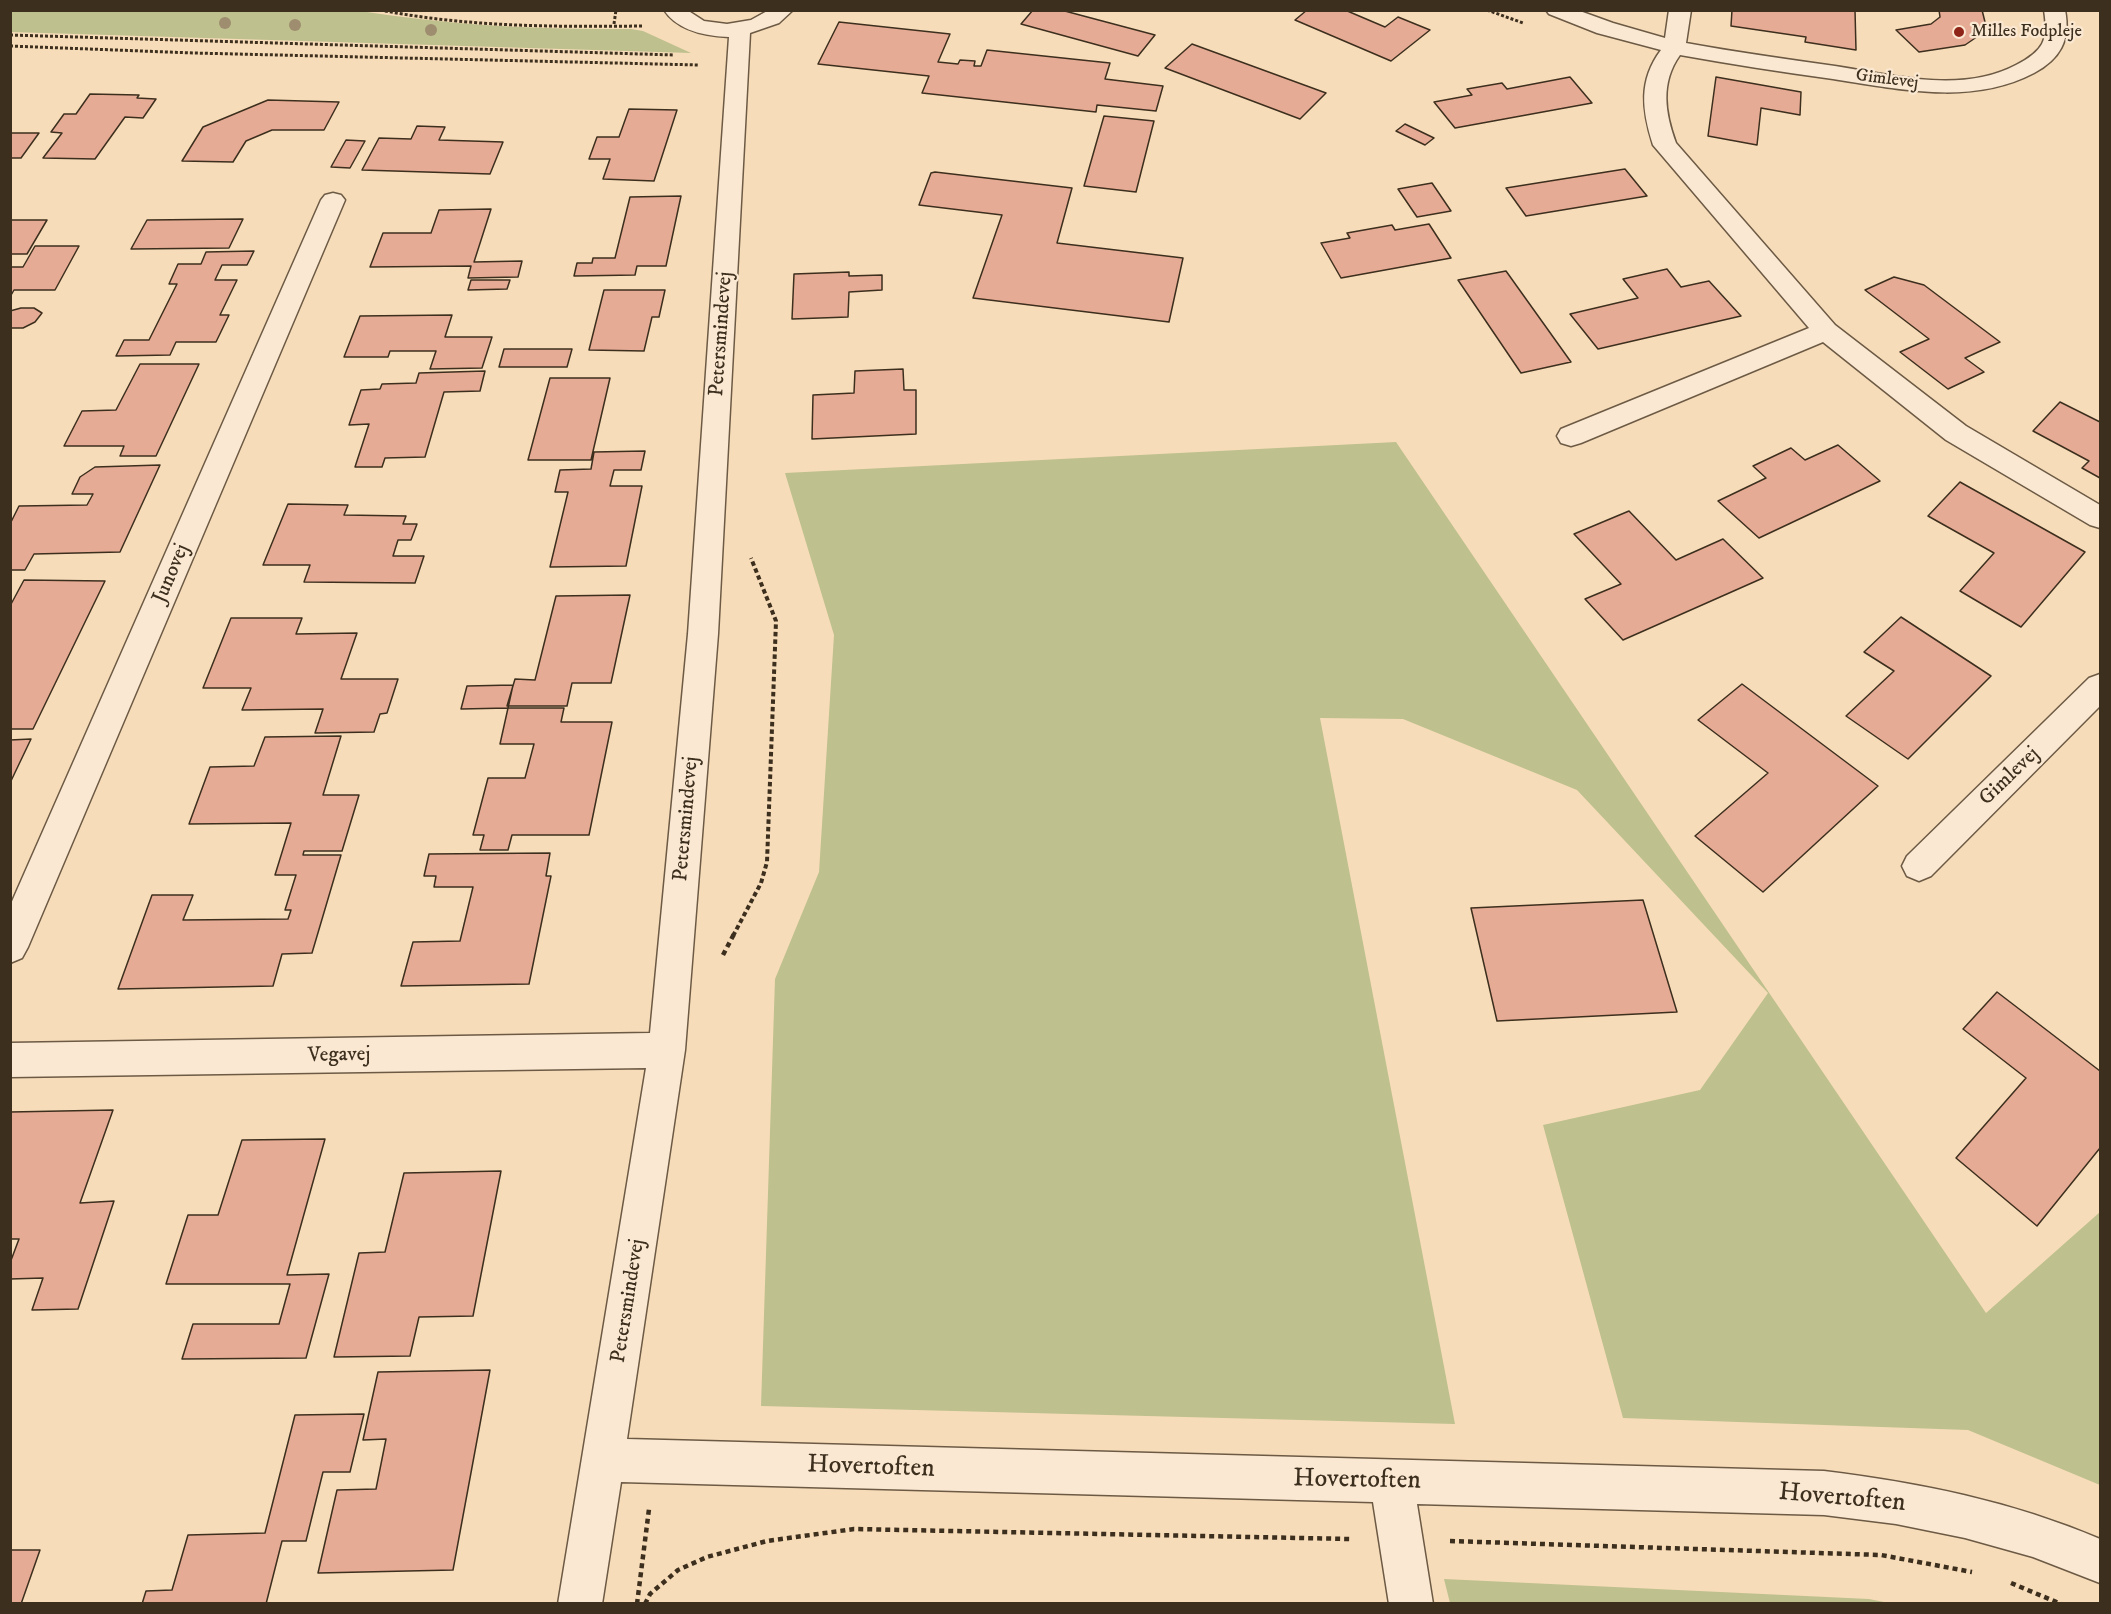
<!DOCTYPE html>
<html>
<head>
<meta charset="utf-8">
<style>
	body { margin:0 }
	#map { position:relative; width:2111px; height:1614px; overflow:hidden; background:#f7dcb9; font-family:"IM FELL DW Pica",serif }
	canvas { display:block }
	.frame { position:absolute; inset:0; border:12px solid #3d2f1e; pointer-events:none }
</style>
</head>
<body>
<div id="map">
<canvas width="2111" height="1614"></canvas>
<div class="frame"></div>
</div>
<script>
const c = document.querySelector('canvas').getContext('2d');
c.lineJoin = 'round';
function fillPath(path, color) {
  c.fillStyle = color;
  c.fill(path, 'evenodd');
}
function stroke(path, color, width, dash) {
  c.strokeStyle = color;
  c.lineWidth = width;
  c.lineCap = dash ? 'butt' : 'round';
  c.setLineDash(dash || []);
  c.stroke(path);
}
function label(font, color, halo, rows, align = 'center') {
  c.font = font + ' "IM FELL DW Pica",serif';
  c.lineWidth = 4.5;
  c.setLineDash([]);
  c.textBaseline = 'middle';
  c.strokeStyle = halo;
  c.fillStyle = color;
  for (const [text, x, y, turn = 0] of rows) {
    c.save();
    c.translate(x, y);
    c.rotate((+turn || 0) * Math.PI / 180);
    c.textAlign = isNaN(turn) ? turn : align;
    if (halo) c.strokeText(text, 0, 0);
    c.fillText(text, 0, 0);
    c.restore();
  }
}
fillPath(new Path2D(`
	M360,11c91,14 178,19 271,18l12,2 48,22 -680,-21v-21z
	M1396,442l590,871 114,-101v273l-132,-55 -345,-12 -80,-293 157,-35 68,-97 -191,-203 -174,-71 -83,-1 135,706 -694,-18 14,-427 44,-107 15,-237 -49,-162z
	M1444,1579l425,20 20,4h-439z`), '#bec08e');
const building = new Path2D(`
	M1033,10h28l94,25 -17,21 -117,-32z
	M1307,10h38l40,17 13,-10 32,13 -39,31 -96,-41z
	M1732,10h123l1,40 -51,-8 1,-5 -75,-11z
	M1939,10h43l5,20 -22,15 -46,7 -23,-22 35,-6 9,-7z
	M839,22l111,12 -12,28 20,2 2,-4 15,1 -1,5h7l6,-16 123,13 -5,16 58,7 -7,25 -59,-6 -1,7 -174,-19 7,-17 -111,-12z
	M1192,44l134,49 -26,26 -135,-51z
	M1570,77l22,26 -137,25 -21,-26 38,-7 -5,-6 35,-6 5,6z
	M1716,77l85,15 -1,23 -39,-7 -4,37 -49,-9z
	M90,94l49,1 -2,3 19,1 -13,19 -18,-1 -30,42 -52,-1 19,-25 -11,-1 13,-18h12z
	M268,100l71,2 -15,28h-52l-26,11 -13,21 -51,-1 21,-34z
	M629,109l48,1 -23,71 -51,-2 7,-20h-21l8,-22h22z
	M1104,116l50,5 -18,71 -52,-6z
	M1405,124l29,14 -9,7 -29,-14z
	M417,126l28,1 -6,13 64,2 -13,32 -128,-4 17,-32 32,1z
	M10,133h29l-18,25h-11z
	M346,140l19,1 -15,27 -19,-1z
	M1625,169l22,27 -121,20 -20,-28z
	M935,172l137,16 -15,55 126,15 -14,64 -196,-24 29,-83 -83,-10 12,-32z
	M1432,183l19,28 -34,6 -19,-28z
	M681,196l-15,70h-29l-2,9 -61,1 3,-13h15l1,-5h22l15,-61z
	M491,209l-17,53 48,-1 -4,16 -50,1 3,-12 -101,1 13,-34h48l8,-23z
	M243,219l-14,29 -98,1 16,-29z
	M10,220h37l-20,34h-17z
	M1429,224l22,34 -110,20 -20,-35 29,-5 -3,-5 45,-8 3,5z
	M35,246h44l-24,44h-41l-4,7v-30h13z
	M254,251l-7,14h-25l-7,15h22l-17,35h9l-13,27h-40l-6,13 -54,1 8,-16h25l28,-56h-8l9,-20h23l5,-12z
	M1667,269l14,18 28,-6 32,35 -143,33 -28,-35 68,-16 -15,-19z
	M1506,271l65,91 -50,11 -63,-93z
	M849,272v4l33,-1v15l-33,2 -1,25 -56,2 2,-45z
	M1894,277l30,8 76,57 -35,16 19,14 -36,17 -48,-37 29,-13 -64,-49z
	M471,280h39l-3,9 -39,1z
	M604,290h61l-6,27h-7l-8,34 -55,-1z
	M21,308h13l8,5 -7,9 -12,6h-13v-17z
	M452,315l-7,22h47l-10,31 -52,1 6,-18h-46l-2,6h-44l16,-41z
	M504,349h68l-5,18h-68z
	M140,364h59l-43,92h-36l4,-10h-60l18,-35 34,-1z
	M903,369l1,21h12v44l-104,5 1,-44 41,-2 1,-22z
	M485,371l-5,20 -36,1 -19,65 -40,1 -3,9h-27l14,-43 -20,1 12,-35 19,-1 2,-5 34,-1 3,-10z
	M550,378h60l-19,82h-63z
	M2060,402l40,20v56l-18,-10 7,-7 -56,-30z
	M1838,445l42,36 -121,57 -41,-37 48,-23 -13,-12 38,-18 14,12z
	M645,451l-4,19h-27l-4,16h32l-16,80 -76,1 18,-75h-13l5,-22 31,-1 3,-17z
	M160,465l-40,87 -86,2 -9,16h-15v-46l9,-18 68,-1 6,-11h-21l8,-17 15,-10z
	M1960,482l125,70 -64,75 -61,-36 34,-38 -66,-37z
	M288,504l60,1 -4,10 62,1 -3,8h14l-6,16h-13l-5,16h31l-9,27 -111,-1 6,-17h-47z
	M1629,511l47,49 47,-21 40,39 -140,62 -38,-41 36,-15 -47,-50z
	M24,580l81,1 -72,148h-23v-123z
	M630,595l-19,88h-39l-5,23h-60l8,-27 20,1 21,-84z
	M1901,617l90,59 -83,83 -62,-43 48,-45 -30,-19z
	M231,618h71l-6,16 61,-1 -16,46h57l-11,34 -7,1 -6,18 -59,1 8,-24 -81,1 9,-22h-48z
	M1742,684l136,102 -115,106 -68,-56 73,-63 -70,-53z
	M513,685l-5,23 -47,1 6,-23z
	M508,708h56l-3,14h51l-23,113h-77l-4,15h-28l4,-15h-11l15,-57h37l9,-34h-34z
	M341,736l-18,59h36l-17,56h-38l-1,4h38l-29,98 -30,1 -9,32 -155,3 34,-94h41l-10,25 105,-1 3,-9h-6l11,-35h-21l16,-52 -102,1 21,-57 44,-1 11,-29z
	M31,739l-21,44v-43z
	M550,853l-4,23h5l-22,108 -128,2 12,-44 47,-1 13,-54h-39l2,-11h-12l5,-22z
	M1643,900l34,112 -180,9 -26,-113z
	M1997,992l103,79v77l-63,78 -81,-68 70,-80 -63,-49z
	M113,1110l-33,93 34,-2 -36,108 -46,1 11,-32 -33,1v-16l9,-24h-9v-127z
	M325,1139l-38,136 42,-1 -23,84 -124,1 11,-35h86l11,-40h-124l22,-69h30l24,-75z
	M501,1171l-28,145 -54,1 -9,39 -76,1 25,-104 26,-1 19,-79z
	M490,1370l-37,200 -135,3 19,-83 39,-1 10,-50 -23,1 15,-68z
	M364,1414l-14,58h-27l-17,69h-24l-16,63h-124l4,-13 26,-1 16,-55 77,-2 30,-118z
	M10,1550h30l-19,54h-11z`);
fillPath(building, '#e6ab94');
stroke(building, '#3d2f1e', 1.5);
const minor = new Path2D(`
	M664,10h23l17,11 23,3 24,-4 18,-10h24l-14,13 -29,10 -32,601 -33,416 -58,389 1197,32c96,12 187,30 276,68v44l-67,-26 -68,-19 -69,-14 -72,-9 -407,-11 16,100h-44l-16,-102 -752,-20 -19,122h-44l88,-536 -636,9v-34l640,-10 38,-399 41,-597c-24,-1 -51,-6 -65,-27z
	M1546,10h31l36,13 52,15 4,-28h22l-5,33c49,9 99,16 149,23 58,9 126,28 181,-1 27,-14 33,-24 28,-55h21c6,30 -5,49 -31,63 -63,33 -135,16 -201,6 -52,-7 -103,-15 -153,-24 -20,28 -15,58 -4,88l159,182 131,101 134,79v23l-10,-3 -144,-85 -123,-98 -242,101 -10,3 -10,-3 -4,-7 4,-7 248,-101 -156,-183c-11,-35 -15,-64 8,-95l-64,-17 -48,-19z
	M333,193l8,2 4,5 -317,747 -6,11 -12,5v-57l311,-706 4,-5z
	M2100,674v32l-169,170 -12,5 -12,-5 -5,-10 5,-10 182,-178z`);
stroke(minor, '#6c5a45', 3);
stroke(new Path2D(`
	M380,10c87,17 174,17 262,16
	M1487,10l36,13
	M614,24l2,-14
	M10,35l664,20
	M10,46l184,7 505,12`), '#3d2f1e', 3, [3, 2]);
stroke(new Path2D(`
	M733,936l28,-53 6,-21 9,-241 -25,-63`), '#3d2f1e', 4, [4.5, 3]);
stroke(new Path2D(`
	M723,955l11,-21
	M1450,1541l431,14 91,17
	M2011,1583l50,21
	M637,1604l12,-95
	M645,1604l5,-10 28,-24 29,-13 60,-16 87,-12 496,10`), '#3d2f1e', 4.5, [5, 4]);
fillPath(minor, '#fae8d2');
c.fillStyle = '#9f8d70';
for (const [x, y] of [
	[225,23],
	[295,25],
	[431,30]
]) {
  c.beginPath();
  c.arc(x, y, 6, 0, 2 * Math.PI);
  c.fill();
}
for (const [x, y, r, color] of [
	[1959,32,6,"#8f2418"]
]) {
  const dot = new Path2D();
  dot.arc(x, y, r, 0, 2 * Math.PI);
  c.fillStyle = color;
  c.fill(dot);
  stroke(dot, '#fae8d2', 2);
}
label('18px', '#3d2f1e', '#fae8d2', [
	["Milles Fodpleje",1971,32]
], 'left');
label('18px', '#3d2f1e', '#fae8d2', [
	["Gimlevej",1887,80,7]
]);
label('21px', '#3d2f1e', '#fae8d2', [
	["Petersmindevej",722,334,-86],
	["Junovej",172,574,-67],
	["Gimlevej",2010,777,-44],
	["Petersmindevej",687,819,-85],
	["Vegavej",339,1056,-1],
	["Petersmindevej",629,1301,-81]
]);
label('26px', '#3d2f1e', '#fae8d2', [
	["Hovertoften",871,1468,2],
	["Hovertoften",1357,1481,1],
	["Hovertoften",1842,1499,5]
]);
</script>
</body>
</html>
